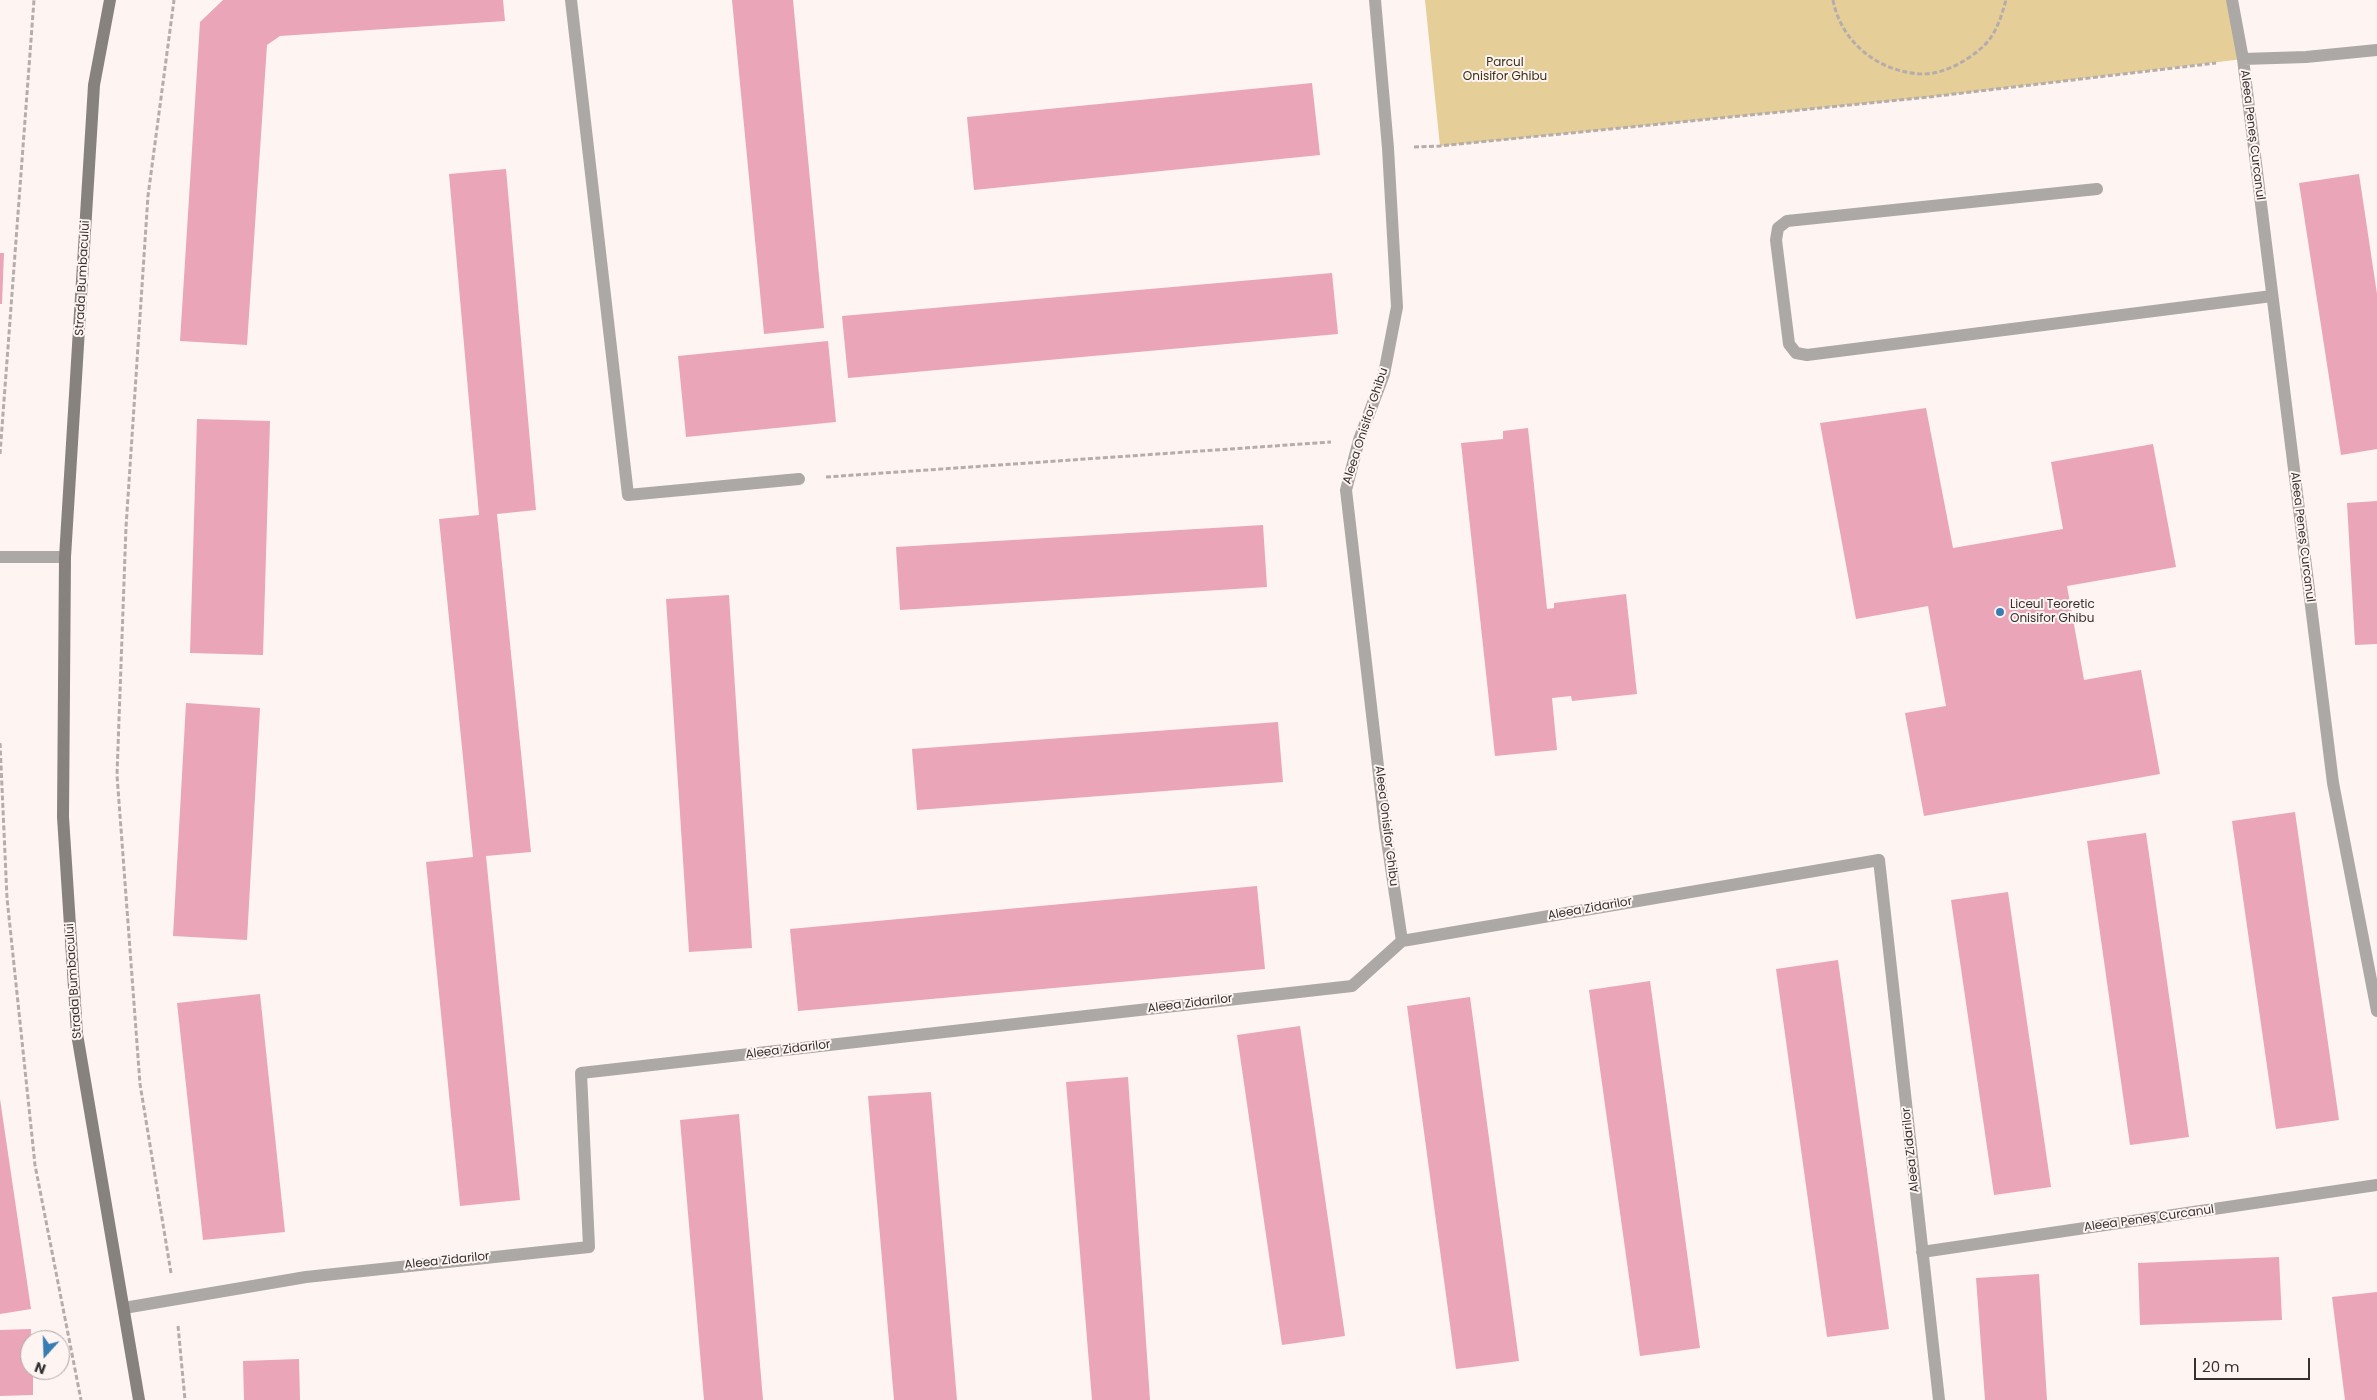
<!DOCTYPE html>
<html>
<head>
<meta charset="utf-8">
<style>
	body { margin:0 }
	#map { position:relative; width:2377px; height:1400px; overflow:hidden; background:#fef4f2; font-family:Poppins,sans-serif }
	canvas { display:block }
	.north { position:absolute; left:20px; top:1330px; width:50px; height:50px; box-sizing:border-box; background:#fef4f2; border:1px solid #aea6a5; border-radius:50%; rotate:200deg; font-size:14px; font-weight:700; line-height:20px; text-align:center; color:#353131 }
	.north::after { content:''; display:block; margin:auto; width:18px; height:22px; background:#387db2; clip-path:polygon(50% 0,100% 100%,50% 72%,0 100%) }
	.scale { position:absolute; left:2194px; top:1358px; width:116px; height:22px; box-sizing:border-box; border:2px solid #353131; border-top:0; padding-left:6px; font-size:15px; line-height:18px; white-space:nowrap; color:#353131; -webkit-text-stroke:4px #fef4f2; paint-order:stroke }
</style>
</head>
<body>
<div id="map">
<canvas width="2377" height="1400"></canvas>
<div class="north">N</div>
<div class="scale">20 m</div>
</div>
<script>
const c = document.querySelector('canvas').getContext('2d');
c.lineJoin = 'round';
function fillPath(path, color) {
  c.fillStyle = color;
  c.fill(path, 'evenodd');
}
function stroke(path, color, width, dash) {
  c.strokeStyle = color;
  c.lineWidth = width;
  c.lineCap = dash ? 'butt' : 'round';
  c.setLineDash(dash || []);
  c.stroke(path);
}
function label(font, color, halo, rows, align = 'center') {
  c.font = font + ' Poppins,sans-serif';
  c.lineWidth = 4;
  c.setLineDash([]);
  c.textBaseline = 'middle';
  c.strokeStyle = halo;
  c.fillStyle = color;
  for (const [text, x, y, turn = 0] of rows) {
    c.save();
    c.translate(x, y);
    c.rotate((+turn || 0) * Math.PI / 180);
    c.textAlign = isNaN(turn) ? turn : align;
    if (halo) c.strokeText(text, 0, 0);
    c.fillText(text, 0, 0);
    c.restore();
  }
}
fillPath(new Path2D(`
	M1425,0h807l11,59 -314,38 -489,49z`), '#e6ce98');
fillPath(new Path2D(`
	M223,0h280l2,21 -225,15 -13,9 -20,300 -67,-4 20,-319z
	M732,0h61l31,328 -60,6z
	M1312,83l8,72 -346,35 -7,-73z
	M506,169l30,341 -39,4 34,338 -45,4 34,344 -60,6 -34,-344 47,-5 -34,-338 40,-4 -30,-341z
	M2359,174l18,120v155l-36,6 -42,-272z
	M0,253h4l-2,51h-2z
	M1332,273l6,61 -490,44 -6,-62z
	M828,341l8,81 -150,15 -8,-81z
	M1926,408l27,140 110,-19 -12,-67 102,-18 23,123 -109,19 17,94 57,-10 19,104 -236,42 -19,-103 41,-7 -18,-100 -72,13 -36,-196z
	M197,419l73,2 -7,234 -73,-2z
	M1528,428l19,181 7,-1v-5l72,-9 11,100 -65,7 -1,-5 -19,2 5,52 -62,6 -34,-313 42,-4v-8z
	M2377,501v143l-22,1 -8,-142z
	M1263,525l4,62 -367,23 -4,-63z
	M729,595l23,353 -63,4 -23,-353z
	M186,703l74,5 -13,232 -74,-4z
	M1278,722l5,60 -366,28 -5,-61z
	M2295,812l44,308 -63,9 -44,-308z
	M2146,833l43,304 -59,8 -43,-304z
	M1257,886l8,83 -467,42 -8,-82z
	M2008,892l43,295 -57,8 -43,-295z
	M1838,960l51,369 -62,8 -51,-368z
	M1650,981l50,367 -60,8 -51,-366z
	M260,994l25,238 -82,8 -26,-237z
	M1470,997l49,364 -63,8 -49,-363z
	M1300,1026l45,310 -63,9 -45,-310z
	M1128,1077l22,323h-58l-26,-318z
	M931,1092l26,308h-63l-26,-304z
	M0,1099l31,210 -31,5z
	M739,1114l24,286h-59l-24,-280z
	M2279,1257l3,63 -142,5 -2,-62z
	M2039,1274l8,126h-62l-9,-122z
	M2377,1292v108h-32l-13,-103z
	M31,1329l-1,41h3v25l-33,1v-66z
	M299,1359l1,41h-56l-1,-39z`), '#eba5b9');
stroke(new Path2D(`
	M1833,0c8,43 47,73 90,74 20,0 42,-12 56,-24 16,-12 22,-32 27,-50
	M1414,147l26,-1 489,-49 287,-34
	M0,454l34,-454
	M826,477l505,-35
	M0,743l7,155 28,267 46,235
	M171,1273l-31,-189 -23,-309 9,-248 22,-331 26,-196
	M178,1326l7,74`), '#b5adac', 3, [5, 2.5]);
stroke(new Path2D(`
	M2097,189l-310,32 -9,7 -2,12 13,104 7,9 11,2 465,-59`), '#aba8a5', 12);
stroke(new Path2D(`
	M571,0l57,495 171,-16
	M1375,0l13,148 9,159 -13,67 -25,66 -13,50 39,337 17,114
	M2232,0l11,59 90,724 44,228
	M2243,59l63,-2 71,-7
	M0,557h65
	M1922,1252l455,-67
	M124,1308l182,-31 283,-30 -8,-174 771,-87 50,-45 477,-81 60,540`), '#aba8a5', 12);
stroke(new Path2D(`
	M110,0l-16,85 -29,472 -2,260 14,217 62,366`), '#87827e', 12);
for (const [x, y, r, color] of [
	[2000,612,5,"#387db2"]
]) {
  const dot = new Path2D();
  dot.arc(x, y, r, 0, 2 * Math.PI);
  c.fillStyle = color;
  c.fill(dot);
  stroke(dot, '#fef4f2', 2);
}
label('12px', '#3c3013', '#fef4f2', [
	["Parcul",1505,63],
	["Onisifor Ghibu",1505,77]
]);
label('12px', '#353131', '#fef4f2', [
	["Aleea Peneș Curcanul",2252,135,83],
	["Strada Bumbacului",83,278,-87],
	["Aleea Onisifor Ghibu",1366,426,-72],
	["Aleea Peneș Curcanul",2302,537,83],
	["Aleea Onisifor Ghibu",1386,826,83],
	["Aleea Zidarilor",1590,909,-10],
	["Strada Bumbacului",74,981,-94],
	["Aleea Zidarilor",1190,1004,-7],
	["Aleea Zidarilor",788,1050,-7],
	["Aleea Zidarilor",1911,1150,-96],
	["Aleea Peneș Curcanul",2149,1219,-8],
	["Aleea Zidarilor",447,1261,-6]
]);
label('12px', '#353131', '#fef4f2', [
	["Liceul Teoretic",2010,605],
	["Onisifor Ghibu",2010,619]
], 'left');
</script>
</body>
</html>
